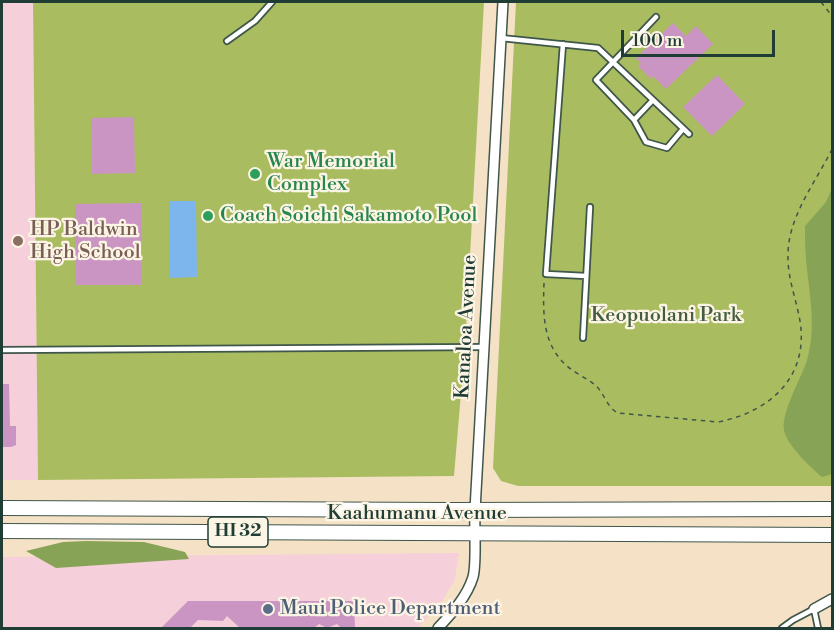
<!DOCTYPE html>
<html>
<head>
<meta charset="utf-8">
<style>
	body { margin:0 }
	#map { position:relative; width:834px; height:630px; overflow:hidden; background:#f5e2c6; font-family:"Libre Bodoni",serif }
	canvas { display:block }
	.frame { position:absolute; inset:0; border:3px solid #1f3d34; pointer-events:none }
	.scale { position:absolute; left:621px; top:30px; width:154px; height:27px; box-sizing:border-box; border:3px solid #1f3d34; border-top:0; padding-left:8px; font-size:18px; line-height:21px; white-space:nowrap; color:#1f3d34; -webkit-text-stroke:4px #fcf5e5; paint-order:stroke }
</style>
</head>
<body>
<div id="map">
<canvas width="834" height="630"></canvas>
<div class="frame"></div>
<div class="scale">100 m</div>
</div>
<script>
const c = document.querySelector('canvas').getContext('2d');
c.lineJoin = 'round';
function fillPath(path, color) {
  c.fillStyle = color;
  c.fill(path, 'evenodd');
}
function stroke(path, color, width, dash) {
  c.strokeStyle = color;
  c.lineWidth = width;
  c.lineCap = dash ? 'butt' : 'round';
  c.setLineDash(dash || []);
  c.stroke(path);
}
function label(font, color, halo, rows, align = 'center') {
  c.font = font + ' "Libre Bodoni",serif';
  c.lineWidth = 4.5;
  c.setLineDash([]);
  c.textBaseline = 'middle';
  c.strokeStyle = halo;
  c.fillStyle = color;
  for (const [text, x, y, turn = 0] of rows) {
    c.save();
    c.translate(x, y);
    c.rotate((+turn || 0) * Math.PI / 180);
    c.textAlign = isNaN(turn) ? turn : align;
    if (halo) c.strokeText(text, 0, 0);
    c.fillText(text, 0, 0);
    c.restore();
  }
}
fillPath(new Path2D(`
	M2,2h31l5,478h-36z
	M459,553l-4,26 -12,21 -25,28h-416v-71z`), '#f5cfda');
fillPath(new Path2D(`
	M33,2h451l-19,344 -11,130 -416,4z
	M516,2h316v484h-314l-17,-5 -8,-13z`), '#aabc60');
fillPath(new Path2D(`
	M832,188v286l-10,3c-11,-9 -36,-33 -38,-47 -3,-18 17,-51 23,-70 10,-34 2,-67 -1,-101 -1,-11 -1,-22 -1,-33l21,-24z
	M86,541l58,1 41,10 4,7 -133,9 -30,-17 37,-9z`), '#87a456');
fillPath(new Path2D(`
	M169,201h27l1,76 -27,1z`), '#7db5ed');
fillPath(new Path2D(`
	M673,23l13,13 10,-10 17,18 -47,45 -13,-13 -2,3 -13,-13 3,-2 -5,-6z
	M717,75l28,29 -33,32 -29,-29z
	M134,117l1,56 -43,1 -1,-56z
	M141,203v82h-65l-1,-81z
	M2,384h7l1,42h6v19l-5,2h-9z
	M188,601h166l1,27h-14l-4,-4 -10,4 -8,-4 -5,4h-74l-13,-12 -4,5 -25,-1 -8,8h-29z`), '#ca95c2');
const lane = new Path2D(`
	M501,38l97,10 91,86
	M227,41l28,-20 17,-19
	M563,44l-17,230 40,2
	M653,100l-19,20 -38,-40 60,-63
	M634,120l12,22 21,6 16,-19
	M583,338l7,-131
	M2,350l483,-3
	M782,628l11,-8 21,-11 4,19`);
const street = new Path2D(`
	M814,609l18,-10
	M438,628c13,-14 29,-31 35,-51 4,-14 1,-50 2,-67l28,-508`);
const primary = new Path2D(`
	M2,508l449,2 381,-1
	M2,531l830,4`);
stroke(lane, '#3f564a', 8);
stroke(street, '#3f564a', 12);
stroke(primary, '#3f564a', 16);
stroke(new Path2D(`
	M821,2l11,14
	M544,283c-1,30 -2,61 23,83 8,7 19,12 27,18 11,9 12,23 24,29l100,9c52,-10 91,-45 82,-101 -4,-23 -13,-44 -12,-68 1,-38 28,-71 44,-104`), '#3f564a', 1.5, [4.5, 4.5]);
stroke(lane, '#fff', 4.5);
stroke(street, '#fff', 9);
stroke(primary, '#fff', 14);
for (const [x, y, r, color] of [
	[255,174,6,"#2e9e5b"],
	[208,216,6,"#2e9e5b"],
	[18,241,6,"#8d6e63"],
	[268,609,6,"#5c6f8a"]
]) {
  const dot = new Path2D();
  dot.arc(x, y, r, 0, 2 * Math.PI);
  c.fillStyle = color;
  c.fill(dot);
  stroke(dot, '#fcf5e5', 2);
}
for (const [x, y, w] of [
	[238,532,60]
]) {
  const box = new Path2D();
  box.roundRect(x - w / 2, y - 15, w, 30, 4.5);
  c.fillStyle = '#fcf5e5';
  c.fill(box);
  stroke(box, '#1f3d34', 1.5);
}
label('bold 18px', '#1f3d34', null, [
	["HI 32",238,532]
]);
label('20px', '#27864d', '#fcf5e5', [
	["War Memorial",267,162],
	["Complex",267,185],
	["Coach Soichi Sakamoto Pool",220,216]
], 'left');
label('20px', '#785e54', '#fcf5e5', [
	["HP Baldwin",30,230],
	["High School",30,253]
], 'left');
label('20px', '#425d3f', '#fcf5e5', [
	["Keopuolani Park",666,316]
]);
label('20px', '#1f3d34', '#fcf5e5', [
	["Kanaloa Avenue",467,327,-87],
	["Kaahumanu Avenue",417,514]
]);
label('20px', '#4e5e75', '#fcf5e5', [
	["Maui Police Department",280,609]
], 'left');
</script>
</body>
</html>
